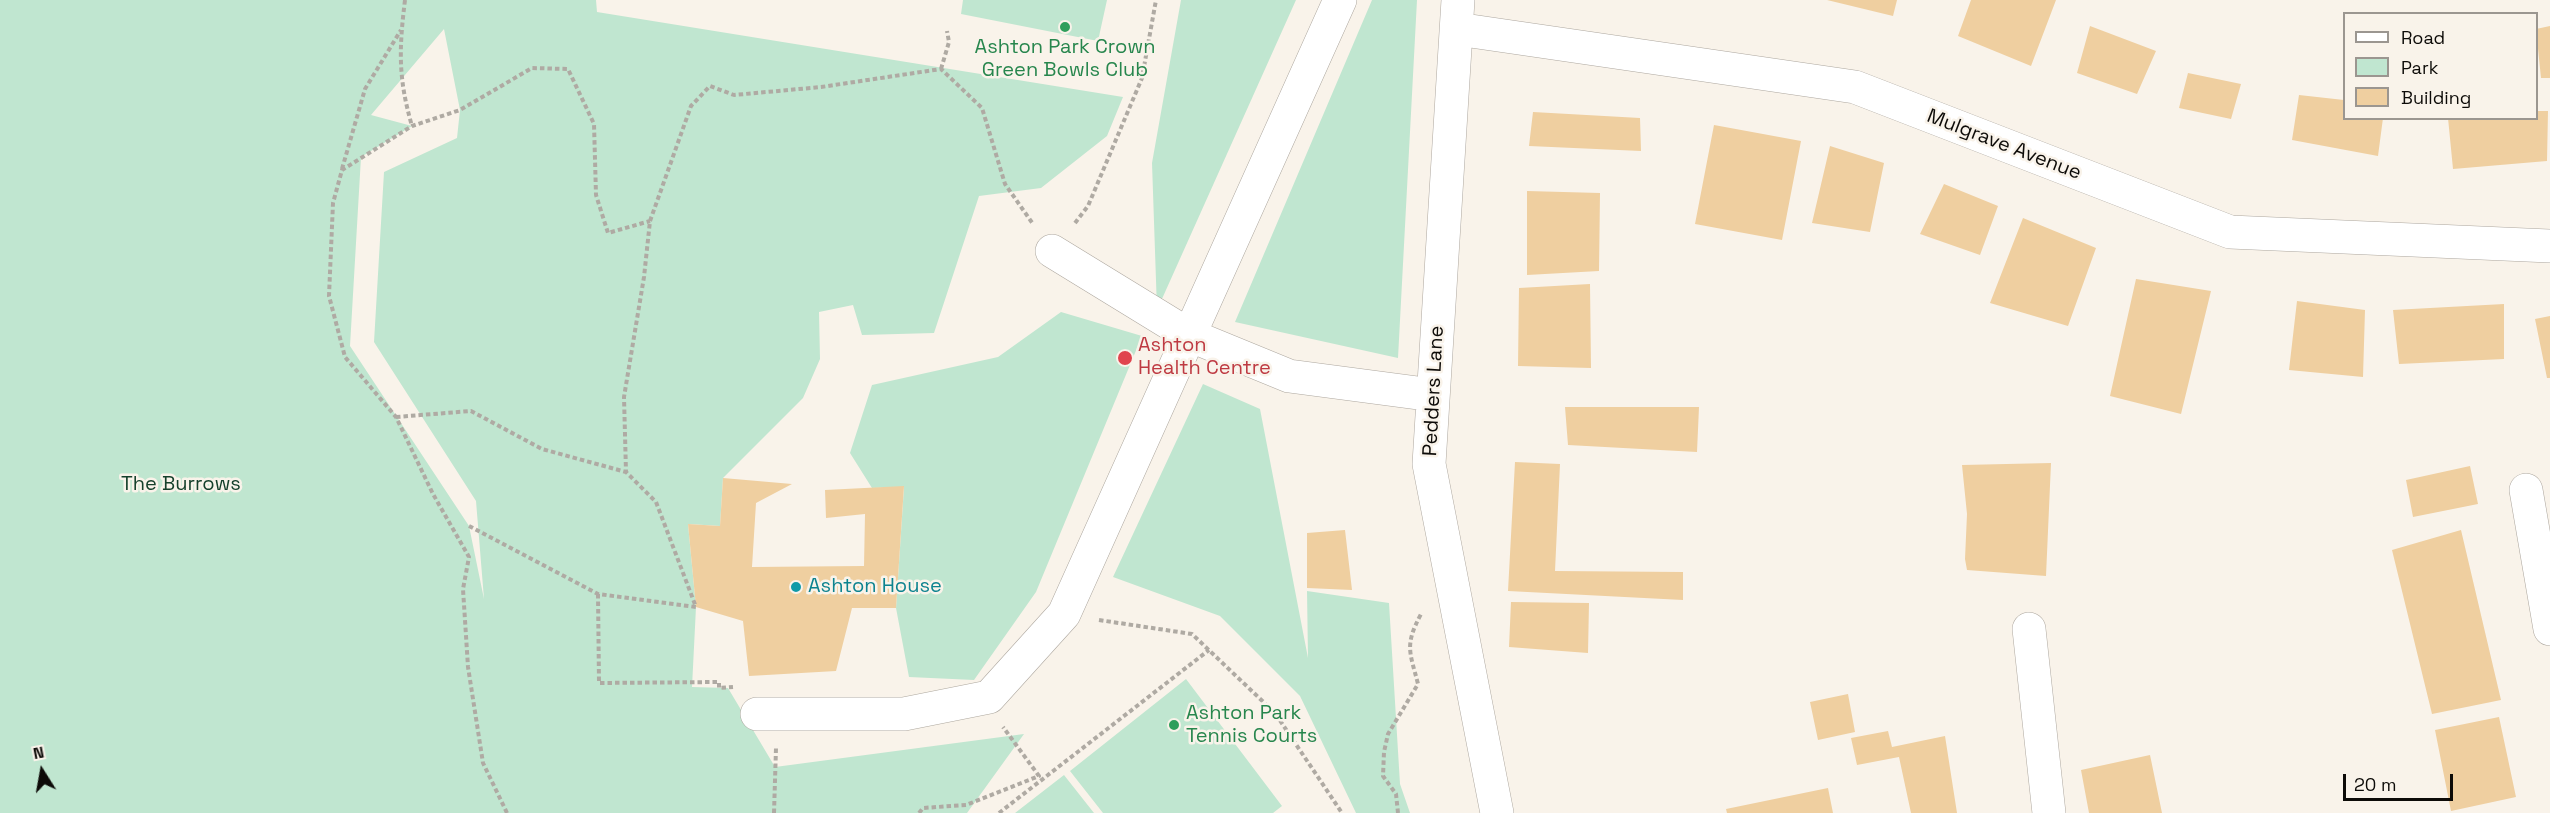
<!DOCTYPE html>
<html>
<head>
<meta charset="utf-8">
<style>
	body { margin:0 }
	#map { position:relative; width:2550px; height:813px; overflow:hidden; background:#f9f3ea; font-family:"Space Grotesk",sans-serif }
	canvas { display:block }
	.legend { position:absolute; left:2343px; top:12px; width:195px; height:108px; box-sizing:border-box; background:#f9f3ea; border:2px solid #9b9690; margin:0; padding:8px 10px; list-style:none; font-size:18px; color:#0d0b08 }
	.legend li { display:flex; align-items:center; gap:12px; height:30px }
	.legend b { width:30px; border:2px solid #9b9690 }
	.north { position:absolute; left:12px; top:741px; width:60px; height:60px; -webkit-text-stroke:4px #f9f3ea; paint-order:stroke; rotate:349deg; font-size:16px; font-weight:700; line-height:24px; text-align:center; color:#0d0b08 }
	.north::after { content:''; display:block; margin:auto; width:21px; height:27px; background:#0d0b08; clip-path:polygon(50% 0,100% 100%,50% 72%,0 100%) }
	.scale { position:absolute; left:2343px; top:774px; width:110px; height:27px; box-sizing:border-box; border:3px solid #0d0b08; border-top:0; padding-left:8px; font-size:18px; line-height:21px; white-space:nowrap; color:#0d0b08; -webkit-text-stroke:4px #f9f3ea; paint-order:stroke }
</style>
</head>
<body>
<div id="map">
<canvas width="2550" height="813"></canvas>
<ul class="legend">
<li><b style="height:8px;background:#fff"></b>Road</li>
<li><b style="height:16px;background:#c0e6d0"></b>Park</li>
<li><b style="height:16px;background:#efcfa0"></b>Building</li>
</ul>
<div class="north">N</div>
<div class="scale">20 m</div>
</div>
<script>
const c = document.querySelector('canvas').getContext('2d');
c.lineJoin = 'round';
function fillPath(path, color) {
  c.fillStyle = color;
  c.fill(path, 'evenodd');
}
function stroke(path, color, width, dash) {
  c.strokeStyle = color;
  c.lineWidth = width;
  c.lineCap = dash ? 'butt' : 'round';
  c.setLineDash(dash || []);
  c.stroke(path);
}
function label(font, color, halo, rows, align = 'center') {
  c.font = font + ' "Space Grotesk",sans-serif';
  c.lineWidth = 5;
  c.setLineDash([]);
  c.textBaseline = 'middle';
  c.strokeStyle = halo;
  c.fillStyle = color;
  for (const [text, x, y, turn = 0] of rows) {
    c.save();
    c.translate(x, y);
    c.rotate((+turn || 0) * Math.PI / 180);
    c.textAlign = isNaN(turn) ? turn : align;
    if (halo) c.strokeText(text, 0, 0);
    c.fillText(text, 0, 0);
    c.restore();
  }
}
fillPath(new Path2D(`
	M0,0h596l1,12 526,85 -16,39 -66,52 -62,8 -45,137 -72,2 -9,-30 -34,7 1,47 -17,39 -80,80 -3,48 -32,-2 8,83 -4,80 36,1 47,79 249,-33 -57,79h-967zM444,29l16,81 -3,28 -73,34 -10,170 102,159 8,98 -15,-73 -119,-180 11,-189 51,-31 -41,-11z
	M963,0h144l-9,41 -137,-27z
	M1181,0h115l-139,310 -5,-147z
	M1372,0h45l-19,358 -163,-36z
	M1061,312l81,24 -106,256 -62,88 -65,-3 -13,-69 8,-121 -32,1 -22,-35 22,-68 126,-28z
	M1203,384l57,25 48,249 -1,-67 82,12 11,181 10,29h-54l-56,-117 -80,-80 -107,-39z
	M1186,679l96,127 -9,7h-170l-33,-42z
	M1064,775l30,38h-79z`), '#c0e6d0');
fillPath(new Path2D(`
	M1827,0h70l-4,16z
	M1971,0h85l-25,66 -73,-30z
	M2090,26l66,25 -19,43 -60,-21z
	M2550,26v52h-9l-5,-49z
	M2188,73l53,11 -10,35 -52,-11z
	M2299,95l45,5v18h39l-5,38 -86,-16z
	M2536,111h12l-1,50 -94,8 -5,-51h88z
	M1533,112l107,6 1,33 -112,-5z
	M1714,125l87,16 -19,99 -87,-16z
	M1830,146l54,17 -14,69 -58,-9z
	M1944,184l54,22 -18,49 -60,-21z
	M1527,191l73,2 -1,78 -72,4z
	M2023,218l73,30 -28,78 -78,-23z
	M2136,279l75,12 -30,123 -71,-18z
	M1590,284l1,84 -73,-2 1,-78z
	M2297,301l68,9 -2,67 -74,-7z
	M2504,304v55l-105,5 -6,-54z
	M2550,316v62h-3l-12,-59z
	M1565,407h134l-2,45 -129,-7z
	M1515,462l45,2 -5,107 128,1v28l-175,-9z
	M2051,463l-5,113 -79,-6 -2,-11 2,-45 -5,-49z
	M2470,466l8,38 -65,13 -7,-37z
	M723,478l69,6 -36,19 -4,64 112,-1 1,-52 -39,4 -1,-28 79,-4 -8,122h-44l-16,63 -87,5 -6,-55 -47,-14 -8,-83 32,2z
	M1345,530l7,60 -45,-2v-55z
	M2461,530l40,170 -69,14 -40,-164z
	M1511,602l78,1 -1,50 -79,-6z
	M1848,694l7,38 -37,8 -8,-38z
	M2499,717l17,80 -65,14 -16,-81z
	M1888,731l4,16 53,-11 12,77h-46l-12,-56 -42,8 -6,-27z
	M2150,755l12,58h-73l-8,-43z
	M1828,788l5,25h-106l-1,-4z`), '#efcfa0');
const minor = new Path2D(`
	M1458,0l-29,464 68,349
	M1457,29l398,58 375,145 320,14
	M1052,251l137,84 100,41 144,19
	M2526,490l24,139
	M2029,629l20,184
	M757,714h147l85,-17 75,-83 276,-614`);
stroke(minor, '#ada79f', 34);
stroke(new Path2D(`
	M405,0c-6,49 -7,78 7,126
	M941,69l8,-27 -2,-11
	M342,169l23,-80 36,-59
	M1075,223l13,-17 54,-128 14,-78
	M396,417l75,-6 71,38 84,23
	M469,526l129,68 98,13 -40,-105 -30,-30 -2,-75 20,-120 6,-56 41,-115 19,-20 24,9 87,-8 120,-18 41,39 23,76 28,40
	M598,594l1,89 120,-1v6l14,-1
	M1099,620l93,14 83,79 67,100
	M507,813l-24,-50 -15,-96 -5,-78 6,-32 -36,-63 -37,-77 -51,-60 -16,-61 4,-93 9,-33 70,-44 48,-16 72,-42 36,1 26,55 2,71 12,38 42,-12
	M774,813l2,-65
	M919,813l4,-5 43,-3 73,-29 -36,-49
	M999,813l210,-163
	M1398,813l-2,-19 -13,-18 1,-24 4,-18 30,-50c-8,-32 -14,-38 3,-70`), '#afaaa3', 4, [4.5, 3]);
stroke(minor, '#fff', 33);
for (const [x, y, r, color] of [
	[1065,27,6,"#2e9e5b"],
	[1125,358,8,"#e0444e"],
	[796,587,6,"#0f9aa8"],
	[1174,725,6,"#2e9e5b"]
]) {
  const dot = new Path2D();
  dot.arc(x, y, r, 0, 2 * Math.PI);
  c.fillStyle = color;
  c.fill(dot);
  stroke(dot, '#f9f3ea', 2);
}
label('20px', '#27864d', '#f9f3ea', [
	["Ashton Park Crown",1065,48],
	["Green Bowls Club",1065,71],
	["Ashton Park",1186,714,"left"],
	["Tennis Courts",1186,737,"left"]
]);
label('20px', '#0d0b08', '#f9f3ea', [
	["Mulgrave Avenue",2004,145,21],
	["Pedders Lane",1434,391,-87]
]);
label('20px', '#be3a42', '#f9f3ea', [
	["Ashton",1138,346],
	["Health Centre",1138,369]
], 'left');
label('20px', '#15402b', '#f9f3ea', [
	["The Burrows",181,485]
]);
label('20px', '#0d838f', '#f9f3ea', [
	["Ashton House",808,587]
], 'left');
</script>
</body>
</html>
